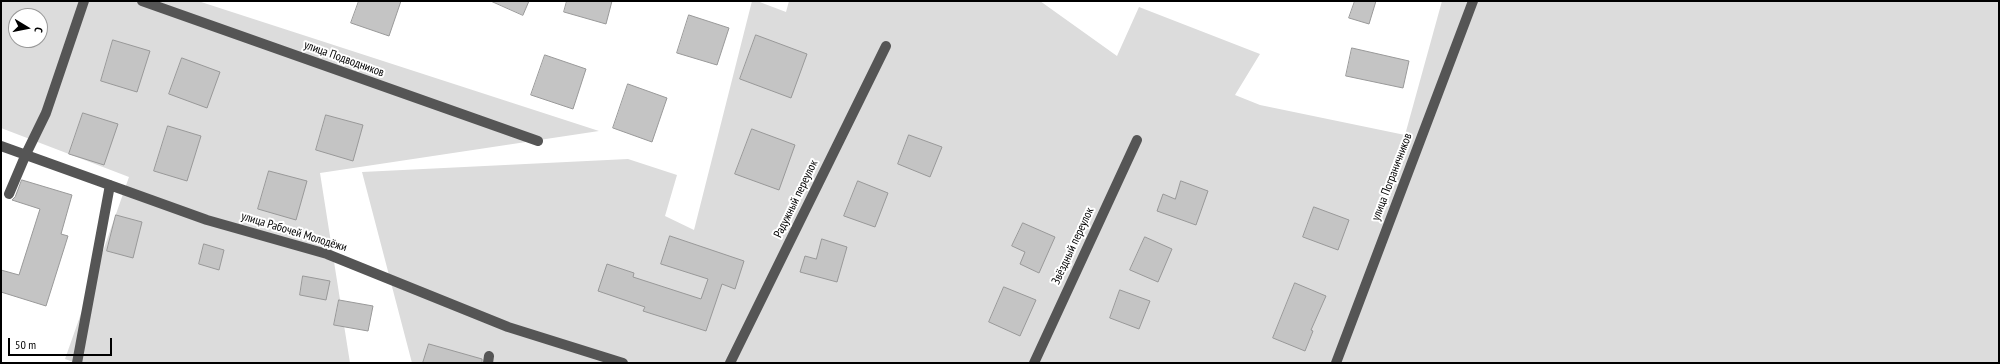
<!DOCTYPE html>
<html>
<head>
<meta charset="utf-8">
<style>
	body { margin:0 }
	#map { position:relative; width:2000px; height:364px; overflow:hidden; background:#fff; font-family:"PT Sans Narrow",sans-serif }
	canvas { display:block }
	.frame { position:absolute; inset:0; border:2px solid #000; pointer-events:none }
	.north { position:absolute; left:8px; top:8px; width:40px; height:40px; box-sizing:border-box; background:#fff; border:1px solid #999; border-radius:50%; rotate:100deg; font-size:11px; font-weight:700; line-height:16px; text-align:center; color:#000 }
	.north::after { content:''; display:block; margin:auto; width:14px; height:18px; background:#000; clip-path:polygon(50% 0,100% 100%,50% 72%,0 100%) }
	.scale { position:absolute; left:8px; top:338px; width:104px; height:18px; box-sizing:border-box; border:2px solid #000; border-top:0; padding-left:5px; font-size:12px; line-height:14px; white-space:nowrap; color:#000; -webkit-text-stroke:3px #fff; paint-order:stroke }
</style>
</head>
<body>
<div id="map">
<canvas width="2000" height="364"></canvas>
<div class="frame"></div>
<div class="north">С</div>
<div class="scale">50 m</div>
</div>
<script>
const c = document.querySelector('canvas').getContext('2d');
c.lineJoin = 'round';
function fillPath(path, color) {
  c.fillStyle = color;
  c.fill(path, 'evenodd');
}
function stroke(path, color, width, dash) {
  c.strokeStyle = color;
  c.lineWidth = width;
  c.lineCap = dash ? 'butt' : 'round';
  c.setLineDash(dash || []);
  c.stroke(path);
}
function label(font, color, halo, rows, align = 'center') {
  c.font = font + ' "PT Sans Narrow",sans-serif';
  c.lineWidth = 4;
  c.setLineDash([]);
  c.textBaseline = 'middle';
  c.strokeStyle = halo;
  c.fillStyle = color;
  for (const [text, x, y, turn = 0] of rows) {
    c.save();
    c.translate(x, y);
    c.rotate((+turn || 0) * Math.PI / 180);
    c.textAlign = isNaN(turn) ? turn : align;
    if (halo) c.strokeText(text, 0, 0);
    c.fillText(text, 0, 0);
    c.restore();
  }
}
fillPath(new Path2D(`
	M1,1h197l401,130 -279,42 30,190h-274l-11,-4 64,-182 -128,-49zM16,16h24v24h-24z
	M752,1h5l29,11 3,-11h251l77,55 22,-49 121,47 -25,41 25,10 145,30 37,-134h557v362h-1587l-50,-191 266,-13 49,16 -12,41 29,14z`), '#dcdcdc');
const building = new Path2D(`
	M359,1h42l-12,35 -38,-13z
	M491,1h38l-6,14z
	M567,1h45l-6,23 -42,-12z
	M1355,1h21l-7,23 -20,-6z
	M689,15l40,13 -12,37 -40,-12z
	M756,35l51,19 -16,44 -51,-19z
	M113,40l37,11 -13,41 -36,-11z
	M1352,48l57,13 -6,27 -57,-12z
	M545,55l41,14 -13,40 -42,-14z
	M182,58l38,14 -13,36 -38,-14z
	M628,84l39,14 -15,44 -39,-14z
	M83,113l35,11 -14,41 -35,-11z
	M326,115l37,10 -10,36 -37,-11z
	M168,126l33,10 -14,45 -33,-10z
	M752,129l43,16 -16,45 -44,-16z
	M909,135l33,12 -12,30 -32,-13z
	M269,171l38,10 -11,39 -38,-11z
	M22,180l50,15 -11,39 7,2 -22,70 -45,-14v-22l18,5 21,-66 -28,-9 3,-3z
	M858,181l30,12 -13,34 -31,-11z
	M1181,181l27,10 -12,34 -39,-14 6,-17 12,5z
	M1314,207l35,13 -11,30 -35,-13z
	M116,215l26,7 -9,36 -26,-7z
	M1023,223l32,14 -16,36 -19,-9 5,-12 -13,-6z
	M670,236l74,25 -9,28 -13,-5 -16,47 -63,-20 2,-4 -47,-16 9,-27 27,9 -1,4 68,22 7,-20 -47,-15z
	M1145,237l27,12 -14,33 -28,-12z
	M822,239l25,8 -10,35 -37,-10 5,-16 11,3z
	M204,244l20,6 -5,20 -20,-6z
	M303,276l27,5 -4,19 -26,-5z
	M1295,283l31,13 -15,34 2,1 -8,20 -32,-13z
	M1004,287l32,13 -16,36 -31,-14z
	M1120,290l30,11 -11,28 -29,-11z
	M339,300l34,6 -5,25 -34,-6z
	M429,344l53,15v4h-59z`);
fillPath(building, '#c4c4c4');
stroke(building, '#999', 1);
stroke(new Path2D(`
	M142,1l396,140
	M1,146l206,74 120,34 181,73 115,36
	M9,194l17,-40 20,-41 38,-112
	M77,363l33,-178
	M488,363l1,-7
	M730,363l156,-317
	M1034,363l103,-223
	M1336,363l137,-362`), '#555', 10);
label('12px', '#000', '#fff', [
	["улица Подводников",344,59,20],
	["улица Пограничников",1392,177,-69],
	["Радужный переулок",796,199,-64],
	["улица Рабочей Молодёжи",294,232,17],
	["Звёздный переулок",1073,246,-65]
]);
</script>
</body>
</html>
